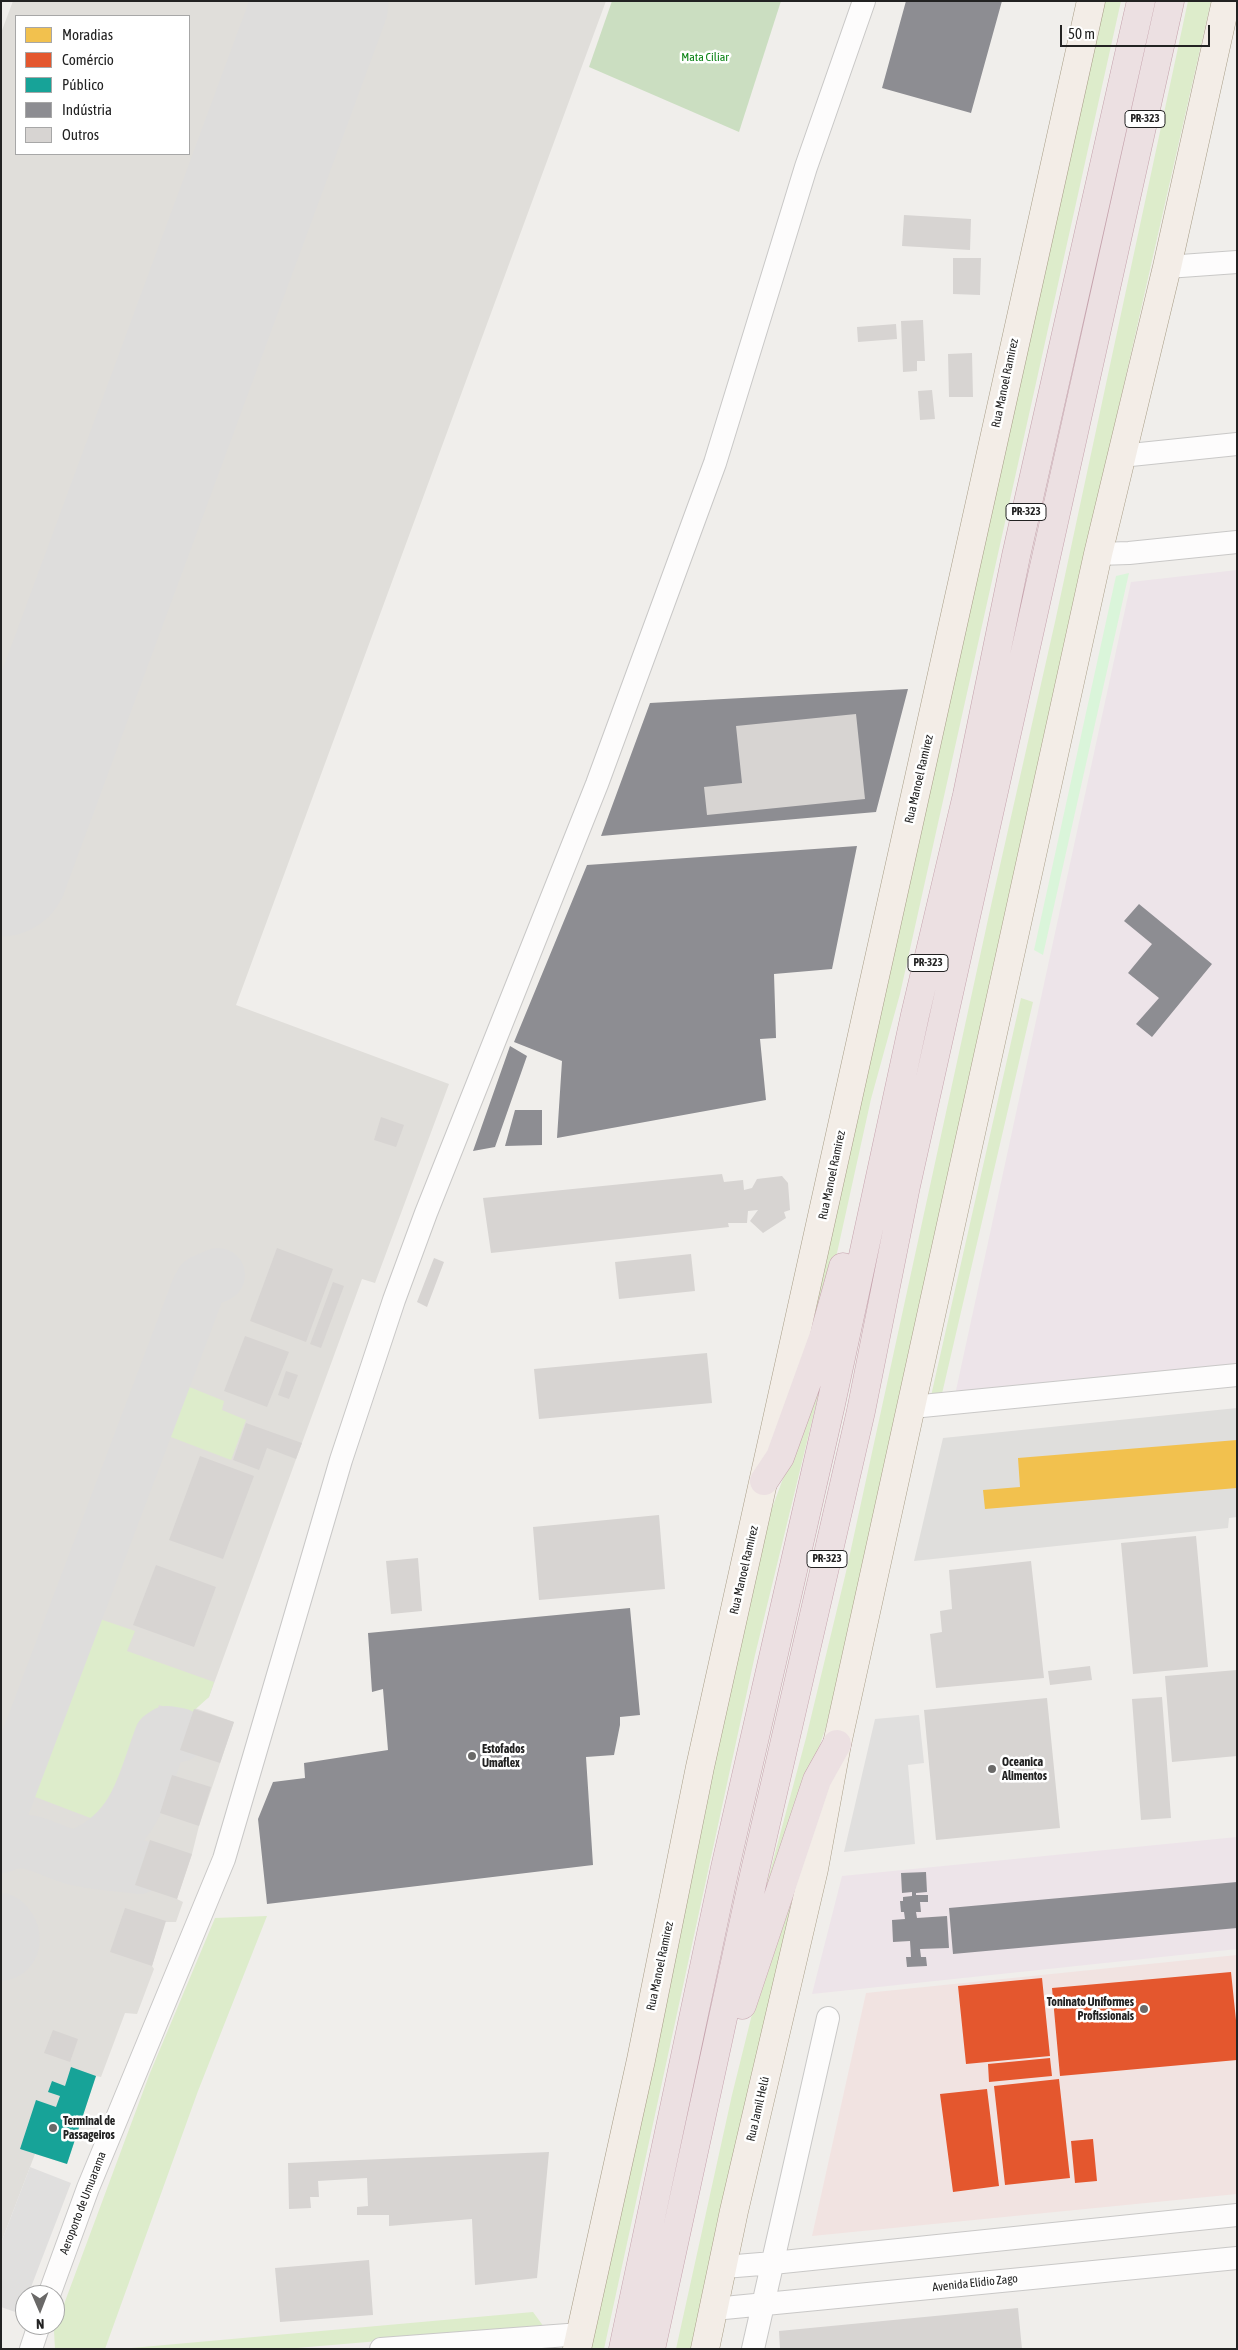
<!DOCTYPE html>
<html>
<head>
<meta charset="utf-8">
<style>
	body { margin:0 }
	#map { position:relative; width:1238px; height:2350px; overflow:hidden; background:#f0eeeb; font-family:"Asap Condensed",sans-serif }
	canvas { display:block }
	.frame { position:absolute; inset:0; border:2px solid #222; pointer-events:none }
	.legend { position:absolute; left:15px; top:15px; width:175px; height:140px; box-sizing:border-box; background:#fff; border:1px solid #a7a7a7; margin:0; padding:6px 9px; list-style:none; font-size:15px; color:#222 }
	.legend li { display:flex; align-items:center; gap:10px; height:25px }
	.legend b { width:25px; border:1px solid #a7a7a7 }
	.north { position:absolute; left:15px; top:2285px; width:50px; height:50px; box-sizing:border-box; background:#fff; border:1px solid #a7a7a7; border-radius:50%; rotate:179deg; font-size:14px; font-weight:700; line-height:20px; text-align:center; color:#222 }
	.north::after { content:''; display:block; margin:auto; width:18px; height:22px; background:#6a6968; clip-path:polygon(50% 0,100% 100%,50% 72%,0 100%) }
	.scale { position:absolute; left:1060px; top:25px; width:150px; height:22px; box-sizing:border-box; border:2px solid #222; border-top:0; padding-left:6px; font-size:15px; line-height:18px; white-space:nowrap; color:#222; -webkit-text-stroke:4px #fff; paint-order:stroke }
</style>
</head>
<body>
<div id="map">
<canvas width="1238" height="2350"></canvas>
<div class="frame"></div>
<ul class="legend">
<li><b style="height:14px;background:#f2c14e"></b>Moradias</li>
<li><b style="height:14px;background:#e4572e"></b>Comércio</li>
<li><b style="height:14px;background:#17a398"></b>Público</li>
<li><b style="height:14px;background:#8d8d92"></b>Indústria</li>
<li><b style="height:14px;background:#d7d4d2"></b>Outros</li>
</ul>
<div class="north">N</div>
<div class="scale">50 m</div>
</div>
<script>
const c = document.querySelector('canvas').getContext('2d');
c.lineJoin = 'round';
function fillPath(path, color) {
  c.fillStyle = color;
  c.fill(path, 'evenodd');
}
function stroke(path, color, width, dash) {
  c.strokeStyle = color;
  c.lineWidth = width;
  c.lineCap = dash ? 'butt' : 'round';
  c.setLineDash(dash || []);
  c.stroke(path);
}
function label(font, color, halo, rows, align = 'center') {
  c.font = font + ' "Asap Condensed",sans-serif';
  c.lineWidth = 5;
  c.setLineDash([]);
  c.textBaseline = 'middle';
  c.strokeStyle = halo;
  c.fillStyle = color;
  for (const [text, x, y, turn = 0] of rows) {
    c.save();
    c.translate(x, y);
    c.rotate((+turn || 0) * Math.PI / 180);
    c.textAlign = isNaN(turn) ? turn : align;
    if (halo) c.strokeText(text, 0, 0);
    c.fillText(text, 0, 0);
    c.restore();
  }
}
fillPath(new Path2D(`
	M1237,1408v109l-8,1 -1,10 -314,33 29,-123z`), '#dfdedc');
fillPath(new Path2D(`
	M1237,1955v239l-425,42 54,-243z`), '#f1e3e1');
fillPath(new Path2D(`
	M1237,570v798l-282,27 176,-813z
	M1237,1837v112l-425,45 30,-118z`), '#ede4e9');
fillPath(new Path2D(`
	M13,1h593l-370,1004 213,79 -74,199 -13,-4 -153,418 -14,11 39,14 -35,104 -7,28 -15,45 6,3 -7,20h-11l-13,44 2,3 -17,45 -12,-1 -24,64 -5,-1 -29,88 -32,-10 -34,89v-2210zM16,16h173v138h-173z`), '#e0deda');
fillPath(new Path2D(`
	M1102,1h19l-221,993 -29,105 -36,163 -28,83z
	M1188,1h23l-102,449 -264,1204 -20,76 -54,154 -4,-1 39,-145 40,-166 146,-671 63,-279z
	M1021,998l12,4 -92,396 -10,-2z
	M182,1384l42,17 -2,9 24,10 -15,40 -68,-26z
	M817,1387l3,1 -65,267 -151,694h-18l182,-830z
	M94,1617l41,14 -8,20 87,31 -5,15 -20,18 -30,-10 -37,101 -8,12 -21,1 -63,-24z
	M795,1879l-20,111 -81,359h-18l56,-254 26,-105z
	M267,1916l-69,175 -93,258h-50l-1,-18 96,-258 65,-155z
	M533,2312l11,15 -259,22h-165z`), '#ddeccb');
fillPath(new Path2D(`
	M612,1h169l-42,131 -150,-65z`), '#cbdec1');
fillPath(new Path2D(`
	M1129,573l-86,382 -9,-5 82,-374z`), '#daf5da');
fillPath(new Path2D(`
	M919,1715l5,48 -16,2 7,79 -71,8 31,-133z
	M30,2167l41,16 -43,112h-3v8l-4,11 -20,-7v-64z`), '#e0dfde');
fillPath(new Path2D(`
	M1237,1440v48l-252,21 -2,-19 37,-3 -2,-29z`), '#f2c14e');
fillPath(new Path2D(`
	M1231,1972l6,58v30l-177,16 -8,-88z
	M1042,1978l8,78 -84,8 -8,-78z
	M1050,2058l2,18 -63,6 -1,-18z
	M1059,2079l11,99 -65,7 -11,-99z
	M987,2089l12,97 -46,6 -13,-98z
	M1093,2139l4,42 -22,2 -4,-42z`), '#e4572e');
fillPath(new Path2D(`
	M71,2067l25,9 -29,88 -47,-15 16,-49 20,7 4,-11 -12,-4 4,-11 13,5z`), '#17a398');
fillPath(new Path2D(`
	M906,1h96l-31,112 -89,-25z
	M908,689l-32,123 -275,24 49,-133z
	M857,846l-25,123 -58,5 2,64 -16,1 6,61 -209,38 5,-77 -48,-19 73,-177z
	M1139,904l73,60 -60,73 -16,-13 23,-26 -31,-25 24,-29 -28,-23z
	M510,1046l17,10 -32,91 -22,4z
	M515,1110h27v35l-37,1z
	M630,1608l10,107 -20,2v8l-6,30 -28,2 7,108 -326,39 -9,-85 15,-37 32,-4 -1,-15 84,-13 -5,-61 -11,3 -4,-59z
	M926,1872l1,20 -11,1v2h12v7h-8l1,10h-5l1,6 30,-2 2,32 -29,1 1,8h5l1,9 -20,1 -1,-10h5l-1,-16 -17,1 -1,-22 13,-1 -1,-7h-3l-1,-11h3v-4l9,-1v-4l-10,1 -1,-20z
	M1237,1882v46l-284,26 -4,-46z`), '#8d8d92');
stroke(new Path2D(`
	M1,1811l197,-522 4,-7 16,-7
	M1,1846c29,-13 46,5 73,12 21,5 44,6 65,9
	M74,1858c60,-23 67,-66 87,-121l6,-4 12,2
	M1,1920c13,6 18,30 0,34`), '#dedddc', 54);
stroke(new Path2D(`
	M1,869l320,-868`), '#dedddc', 135);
fillPath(new Path2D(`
	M904,215l67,4 -1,31 -68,-4z
	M953,258h28l-1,37 -27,-1z
	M923,320l2,41h-8v10l-14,1 -2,-51z
	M896,324l1,15 -39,3 -1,-15z
	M972,353l1,44h-24l-1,-43z
	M932,390l3,29 -15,1 -2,-29z
	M856,714l9,85 -158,16 -3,-28 38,-4 -6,-57z
	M381,1117l23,8 -8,22 -22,-7z
	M722,1174l2,8 19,-2 1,10 8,-2 5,-9 25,-3 6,7 2,27 -6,2 2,6 -23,15 -13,-12 8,-11 -10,1 -1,12h-19l1,4 -238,26 -8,-55z
	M277,1248l56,21 -27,73 -56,-21z
	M691,1254l4,37 -76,8 -4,-37z
	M434,1258l10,4 -17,45 -10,-5z
	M333,1282l11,4 -23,62 -11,-4z
	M245,1336l44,16 -22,55 -43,-16z
	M707,1353l5,50 -173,16 -5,-50z
	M286,1371l12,4 -9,24 -11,-4z
	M246,1423l56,20 -6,16 -29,-11 -8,22 -26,-10z
	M200,1456l54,20 -31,83 -54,-19z
	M659,1515l6,74 -126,11 -6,-73z
	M1196,1536l12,131 -75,7 -12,-131z
	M418,1558l4,53 -31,3 -5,-53z
	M1031,1561l13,117 -108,10 -6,-54 12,-2 -2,-21 12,-2 -3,-39z
	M156,1565l60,22 -22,60 -61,-22z
	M1090,1666l2,14 -42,5 -2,-14z
	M1237,1670v86l-65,6 -7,-86z
	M1162,1697l9,121 -30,2 -9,-121z
	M1047,1698l13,130 -124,12 -12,-130z
	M194,1709l40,13 -14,41 -40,-13z
	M172,1775l39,12 -12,39 -39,-13z
	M150,1840l42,14 -15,45 -42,-14z
	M125,1908l41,13 -14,45 -42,-14z
	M53,2030l25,9 -8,23 -26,-9z
	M549,2152l-12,126 -62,7 -3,-66 -83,7v-11h-32v-8l11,-1 -1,-28 -49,3 1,16h-9l1,11 -22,1 -1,-46z
	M369,2260l4,55 -93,7 -5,-54z
	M1018,2308l4,41h-242l-1,-18z`), '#d7d4d2');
const street = new Path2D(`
	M1167,267l70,-5
	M1121,456l116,-12
	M1098,554l31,-1 108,-11
	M912,1407l325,-32
	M724,2267l49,-4 464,-48
	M49,2295l39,-107 136,-329 117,-399 53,-160 32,-87 171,-429 118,-321 91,-296 58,-166
	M714,2309l523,-51
	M31,2349l8,-24
	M381,2349l200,-15
	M753,2349l75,-331`);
const primary = new Path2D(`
	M577,2349l64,-289 59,-293 391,-1766
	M705,2349l29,-138 80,-342 23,-125 261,-1190 69,-287 59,-266`);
const highway = new Path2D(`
	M764,1481l16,-24 44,-122 19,-68
	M742,2005l75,-225 20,-36
	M623,2349l102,-481 106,-464 84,-389 52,-220 49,-239 125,-555
	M651,2349l103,-474 107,-464 45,-225 264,-1185`);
stroke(street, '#c9c8c7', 24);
stroke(primary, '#a79c86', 29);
stroke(highway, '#c5a2ac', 29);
stroke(street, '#fdfcfc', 22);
stroke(primary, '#f3ede7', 28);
stroke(highway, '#ece0e2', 28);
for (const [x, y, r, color] of [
	[472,1756,5,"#6a6968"],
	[992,1769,5,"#6a6968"],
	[1144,2009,5,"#6a6968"],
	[53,2128,5,"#6a6968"]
]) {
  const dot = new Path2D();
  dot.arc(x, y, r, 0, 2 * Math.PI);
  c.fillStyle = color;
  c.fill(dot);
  stroke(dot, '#fff', 2);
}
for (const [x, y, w] of [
	[1145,119,40],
	[1026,512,40],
	[928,963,40],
	[827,1559,40]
]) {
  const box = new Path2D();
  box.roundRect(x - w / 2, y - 8.5, w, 17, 4);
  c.fillStyle = '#fff';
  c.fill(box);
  stroke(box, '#222', 1);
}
label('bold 11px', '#222', null, [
	["PR-323",1145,119],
	["PR-323",1026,512],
	["PR-323",928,963],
	["PR-323",827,1559]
]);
label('12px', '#0c8416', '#fff', [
	["Mata Ciliar",705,57]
]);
label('12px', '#222', '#fff', [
	["Rua Manoel Ramirez",1005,383,-78],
	["Rua Manoel Ramirez",919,779,-77],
	["Rua Manoel Ramirez",832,1175,-78],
	["Rua Manoel Ramirez",744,1570,-77],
	["Rua Manoel Ramirez",660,1966,-78],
	["Rua Jamil Helú",758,2109,-77],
	["Aeroporto de Umuarama",83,2203,-69],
	["Avenida Elídio Zago",975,2283,-6]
]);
label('bold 12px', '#222', '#fff', [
	["Estofados",482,1749],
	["Umaflex",482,1763],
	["Oceanica",1002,1762],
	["Alimentos",1002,1776],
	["Toninato Uniformes",1134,2002,"right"],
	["Profissionais",1134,2016,"right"],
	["Terminal de",63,2121],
	["Passageiros",63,2135]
], 'left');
</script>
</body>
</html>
